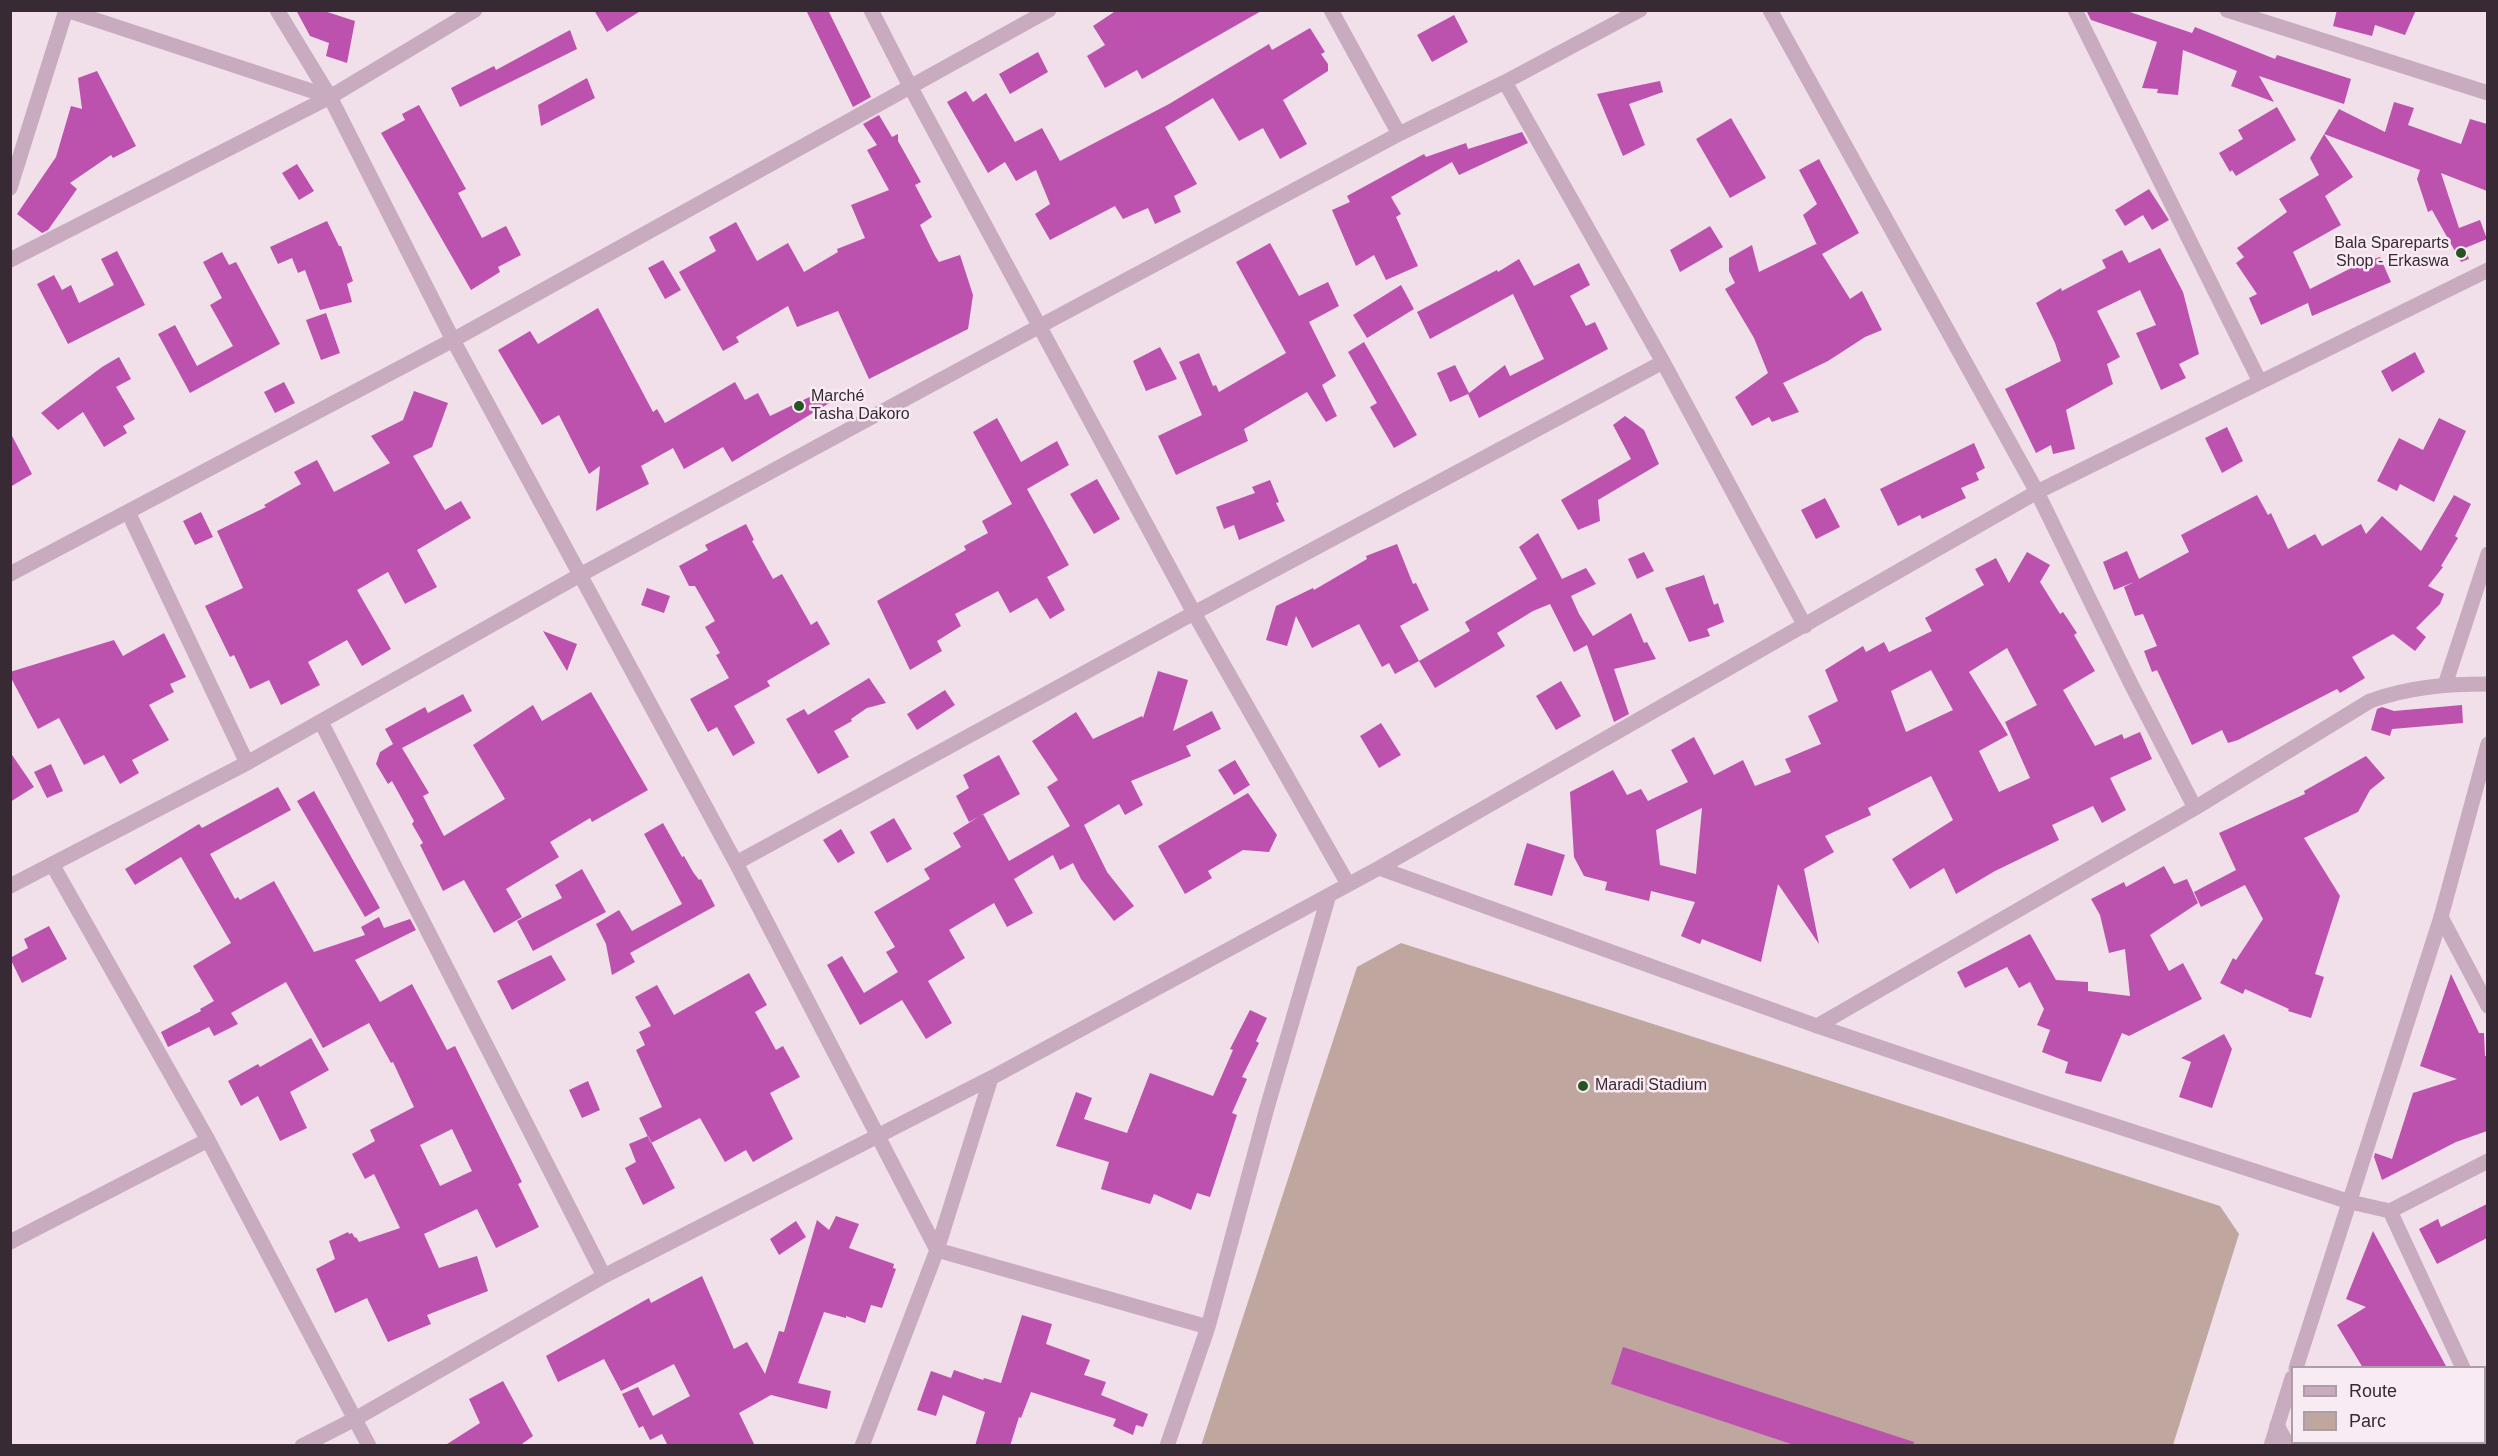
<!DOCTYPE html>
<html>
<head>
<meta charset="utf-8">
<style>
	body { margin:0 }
	#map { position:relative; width:2498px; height:1456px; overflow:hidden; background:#f1dfe9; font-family:Helvetica,sans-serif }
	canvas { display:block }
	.frame { position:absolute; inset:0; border:12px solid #372a34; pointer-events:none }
	.legend { position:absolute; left:2291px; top:1366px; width:195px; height:78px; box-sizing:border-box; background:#f9ebf3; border:2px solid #ab9ea7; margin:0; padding:8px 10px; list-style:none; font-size:18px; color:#372a34 }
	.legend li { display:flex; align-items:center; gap:12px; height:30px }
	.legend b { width:30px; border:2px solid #ab9ea7 }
</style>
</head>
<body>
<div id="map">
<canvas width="2498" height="1456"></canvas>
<div class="frame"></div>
<ul class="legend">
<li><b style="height:8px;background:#c8abbe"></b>Route</li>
<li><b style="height:16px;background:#bfa7a0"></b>Parc</li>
</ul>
</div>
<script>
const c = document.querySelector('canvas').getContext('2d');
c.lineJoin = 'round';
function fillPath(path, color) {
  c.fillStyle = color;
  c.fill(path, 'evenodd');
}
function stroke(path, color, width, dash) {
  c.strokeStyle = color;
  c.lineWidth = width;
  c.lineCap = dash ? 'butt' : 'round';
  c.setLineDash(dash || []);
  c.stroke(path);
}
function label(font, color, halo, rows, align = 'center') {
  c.font = font + ' Helvetica,sans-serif';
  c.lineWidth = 5;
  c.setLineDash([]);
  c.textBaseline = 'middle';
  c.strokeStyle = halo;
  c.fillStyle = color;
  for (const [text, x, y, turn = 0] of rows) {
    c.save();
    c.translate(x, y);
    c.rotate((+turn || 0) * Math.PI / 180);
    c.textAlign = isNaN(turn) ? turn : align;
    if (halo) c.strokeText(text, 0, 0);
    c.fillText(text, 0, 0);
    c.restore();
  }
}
fillPath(new Path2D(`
	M1401,943l819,263 19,28 -66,211 -972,1 156,-479z`), '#bfa7a0');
fillPath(new Path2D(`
	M296,10h25l34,11 -8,42 -21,-7 3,-13 -19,-7z
	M594,10h48l-35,22z
	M806,10h22l43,87 -18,10z
	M1117,10h146l-121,69 -5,-9 -32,18 -18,-32 18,-11 -12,-19z
	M2086,10h38l68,23 3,-6 80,32 2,-4 74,24 -7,25 -85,-28 15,26 -43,-16 6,-15 -54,-21 -5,45 -21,-2 1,-4 -16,-1 15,-46 -66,-22z
	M2337,10h79l-11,25 -30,-10 -3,11 -39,-10z
	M1454,15l14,27 -36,20 -15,-27z
	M1310,28l15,24 -4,2 7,10v7l-45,29 24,44 -27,15 -17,-31 -24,13 -26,-43 -48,29 32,57 -23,12 7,16 -26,12 -7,-16 -25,11 -8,-13 -65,34 -15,-26 15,-10 -14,-34 -20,11 -11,-19 -17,11 -41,-71 19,-11 7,11 13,-9 29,49 27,-14 18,33 109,-57 100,-60 3,6z
	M570,30l7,19 -117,58 -9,-19 43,-22 2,4z
	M1038,52l10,20 -38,22 -11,-20z
	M97,71l39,75 -23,12 -2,-3 -41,28 7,6 -29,41 -6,3 -25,-19 39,-57 15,-51 11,3 -4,-31z
	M587,78l8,20 -54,28 -3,-21z
	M1660,81l3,11 -34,12 16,41 -22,11 -26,-62z
	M2394,102l20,6 -6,17 53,19 9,-25 17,5v67l-46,-18 18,55 21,-8 7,19 -22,9 4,11 -8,3 -29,-52 -4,2 -11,-33 3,-9 -96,-36 29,43 -28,19 16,29 -48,27 17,37 53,-27 17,-5 11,25 -79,34 -4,-13 -47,22 -12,-27 8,-4 -21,-31 8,-6 -7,-9 50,-36 -8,-13 40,-24 -9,-17 29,-49 46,23z
	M419,105l47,84 -8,4 24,45 24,-12 15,29 -23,12 2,5 -29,18 -90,-157 24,-13 -3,-6z
	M2277,107l19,33 -60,36 -4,-6 -2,2 -11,-19 24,-14 -5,-9z
	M879,115l13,22 6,-3v7l23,41 -6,3 17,32 -12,8 15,31 4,6 21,-7 13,40 -5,34 -99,50 -31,-68 -41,16 -9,-21 -52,31 3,5 -16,9 -44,-79 37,-21 -7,-14 27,-15 21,39 31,-18 16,29 34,-20 -1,-3 28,-11 -14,-33 38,-15 -22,-40 10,-5 -14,-21z
	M1731,118l35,60 -36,20 -34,-59z
	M1522,132l6,11 -69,32 -7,-13 -61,35 10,17 -5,3 22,49 -32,14 -12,-25 -18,11 -24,-56 18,-8 -3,-6 77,-42 2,3 40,-14 2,6z
	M1819,159l40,74 -37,21 28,45 12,-8 20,39 -17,7 -37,24 -45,22 16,29 -27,10 -3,-5 -17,9 -17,-29 33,-24 -14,-35 -29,-49 10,-6 -6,-12v-13l23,-13 7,27 57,-28 1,1 -14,-30 14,-11 -18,-34z
	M297,164l17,27 -15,9 -17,-27z
	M2149,189l20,31 -17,10 -9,-15 -18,11 -10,-16z
	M327,221l12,25h2l12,35 -6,3 5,18 -32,8 -15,-40 -7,3 -6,-15 -14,6 -8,-17z
	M1710,226l13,21 -43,25 -10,-22z
	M1270,243l29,53 29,-14 11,24 -30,16 27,54 -14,9 15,31 -11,6 -19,-30 -63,37 4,12 -72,34 -18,-39 44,-21 -23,-53 20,-9 14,33 3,-1 3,7 67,-39 -50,-91z
	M2160,248l23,44 16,62 -20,10 7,14 -25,12 -25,-57 20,-8 -16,-35 -43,21 23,46 -13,7 6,20 -47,26 9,39 -22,5 -2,-9 -15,8 -31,-64 56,-28 -6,-18 -19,-40 25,-15 1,3 44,-23 -4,-8 20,-10 7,13z
	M117,251l28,54 -77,39 -31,-60 17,-9 8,15 9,-5 8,18 35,-18 -13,-26z
	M222,252l7,13 7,-3 44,82 -90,49 -32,-59 17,-9 22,41 36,-20 -23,-41 12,-7 -19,-36z
	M1519,259l15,27 45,-23 11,22 -20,11 16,30 9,-4 13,27 -129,69 -11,-24 -18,8 -13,-29 18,-8 14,28 36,-28 5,11 34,-17 -31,-65 -83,45 -13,-27 80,-42 1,2z
	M663,260l18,30 -16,9 -17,-31z
	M1401,285l13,24 -47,29 -14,-23z
	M598,308l55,104 4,-3 8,14 70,-41 10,18 13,-7 12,23 54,-26 7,12 -99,60 -9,-15 -39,22 -11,-21 -32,18 8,18 -53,27 4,-45 -11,8 -30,-59 -17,10 -44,-75 32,-19 8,13z
	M326,313l14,40 -19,7 -15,-40z
	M1364,342l53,93 -23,13 -24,-41 7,-4 -29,-51z
	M1160,347l17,32 -31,12 -13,-30z
	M2415,352l10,20 -33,20 -11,-21z
	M119,357l12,22 -15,8 19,32 -12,7 4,7 -23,14 -21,-35 -25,18 -17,-17 61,-46z
	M284,382l11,21 -20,10 -11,-21z
	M414,391l34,12 -16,44 -19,9 32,54 16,-9 10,17 -54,32 20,37 -32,17 -17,-32 -31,18 34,59 -29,17 -15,-26 -39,22 12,23 -39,20 -12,-25 -19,9 -16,-34 -4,2 -25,-51 38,-18 -26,-57 49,-24 -2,-2 37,-21 -7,-12 23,-12 17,32 56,-29 -19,-27 32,-16z
	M1625,416l19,14 15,34 -61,36 2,21 -22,9 -17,-30 70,-41 -18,-34z
	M997,418l24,44 36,-21 12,24 -42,24 42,76 -22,12 18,33 -15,9 -13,-21 -27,15 -12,-22 -43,23 6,12 -24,15 5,10 -32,19 -33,-69 89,-51 -2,-4 24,-13 -6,-12 30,-17 -39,-72z
	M2439,418l27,13 -32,71 -34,-18 -3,7 -20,-10 22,-43 24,12z
	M2227,427l16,34 -21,12 -17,-35z
	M10,432l22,42 -22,13z
	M1974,443l11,25 -9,5 3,7 -18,8 5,10 -44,21 -2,-4 -22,11 -18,-37z
	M1097,479l23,40 -26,15 -24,-40z
	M1270,480l9,22 -3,1 9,18 -46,19 -5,-15 -10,4 -8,-22 39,-14 -3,-6z
	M2257,495l11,20 3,-2 17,36 27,-15 7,12 39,-22 5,10 16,-18 39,35 33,-56 17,9 -16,32 3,2 -17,28 2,1 -15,19 16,8 -4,10 -24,24 10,9 -11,14 -22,-17 -41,23 13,21 -25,15 -3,-4 -99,51 -10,3 -6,-13 -30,15 -35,-75 -5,2 -8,-21 13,-5 -14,-32 -8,2 -11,-29 10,-5 -20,8 -11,-28 24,-11 12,28 50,-27 -8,-17z
	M1825,498l15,29 -24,12 -15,-29z
	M201,512l12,25 -18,8 -12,-24z
	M746,524l8,16 -2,1 21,38 9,-5 29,51 6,-4 13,23 -63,37 3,5 -36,20 21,37 -22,13 -16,-29 -9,5 -18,-33 39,-21 -13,-23 4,-2 -15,-26 10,-6 -20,-35h-6l-10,-20 29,-16 -3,-5z
	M1538,533l24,46 24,-11 10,16 -25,12 8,18 14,22 38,-23 13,30 3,-1 9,17 -42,10 15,45 -15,8 -27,-77 -13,7 -24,-48 -17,7 -36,22 8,13 -70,42 -16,-27 51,-30 -5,-9 72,-43 -18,-32z
	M1397,544l16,40 3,-1 13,27 -29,16 19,35 -24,13 -6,-11 -7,4 -23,-43 -47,24 -16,-32 -9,30 -21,-6 10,-34 37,-18 1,2 53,-31 -1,-3z
	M1644,552l10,19 -17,8 -9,-20z
	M2027,552l23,13 -10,17 20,32 3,-2 14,21 -3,2 21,36 -32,19 32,56 27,-12 2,5 16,-7 12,27 -42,19 16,32 -24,13 -9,-17 -41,19 7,15 -64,31 -39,23 -12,-26 -34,21 -18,-30 61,-39 -22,-44 -63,32 3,7 -46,21 9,16 -30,17 15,75 -41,-60 -17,78 -59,-23 -2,5 -19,-8 14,-34 -44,-11 -2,10 -44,-11 2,-8 -23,-6 -10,-19 -4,-65 43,-22 14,25 14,-6 7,12 40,-19 -17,-32 23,-13 20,38 29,-15 12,26 36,-14 -6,-13 36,-15 -13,-28 30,-15 -13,-31 38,-24 3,6 18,-10 5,10 43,-21 -7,-13 59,-33 -9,-16 21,-11 13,25zM2007,648l30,57 -32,17 25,56 -31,14 -20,-41 29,-16 -39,-63zM1931,670l22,40 -47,22 -15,-41zM1702,808l-6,66 -36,-9 -4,-35z
	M1704,575l10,30 4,-2 6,19 -17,7 3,7 -21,6 -24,-54z
	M647,588l23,8 -6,17 -23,-8z
	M543,631l34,13 -10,27z
	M164,633l22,44 -16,7 4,8 -25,13 20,35 -37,20 7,13 -19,11 -16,-29 -20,10 -25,-47 -21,11 -28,-53v-4l104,-32 9,16z
	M1158,671l30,9 -15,51 39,-20 9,18 -35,17 5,10 -60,25 12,24 -18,10 -6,-11 -35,21 23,47 27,34 -20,15 -33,-42 -8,-16 -13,7 -7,-15 -39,24 19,34 -26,14 -13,-24 -45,27 16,28 -37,23 24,42 -26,16 -24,-39 -42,25 -33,-60 15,-9 22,37 34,-21 -12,-20 9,-5 -21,-35 56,-33 -6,-10 37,-22 -8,-14 30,-19 26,47 61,-35 -23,-39 11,-7 -26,-39 44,-29 17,27 49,-23 1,2z
	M869,678l17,25 -19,5 -16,11 1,2 -18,10 15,26 -31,17 -32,-55 18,-10 4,6z
	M1561,681l20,35 -25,14 -20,-34z
	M945,690l10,15 -38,25 -10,-16z
	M591,692l57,98 -56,32 -2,-4 -40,24 9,15 -53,32 16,28 -28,16 -30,-53 -21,11 -23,-46 3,-2 -11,-19 2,-3 -22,-40 -4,3 -12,-20 4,-12 13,-8 -8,-15 40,-22 3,6 35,-19 9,17 -70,37 27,45 -6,3 21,40 61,-37 -32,-54 60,-40 9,16z
	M2462,705l1,18 -71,6 -2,7 -19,-6 6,-21 5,-2 12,4z
	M1381,723l20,32 -22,13 -19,-32z
	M10,752l24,35 -24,15z
	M999,755l21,39 -51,28 -13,-26 13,-8 -6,-13z
	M2366,756l19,22 -15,12 -12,22 -54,26 36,58 -25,78 9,3 -13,41 -23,-7 1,-2 -44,-20 -2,5 -23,-11 13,-25 3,2 27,-41 -18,-34 -44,22 -7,-15 42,-22 -17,-37 86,-39 -1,-3z
	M1235,760l15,25 -16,10 -16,-25z
	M51,764l12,27 -16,7 -13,-26z
	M278,787l13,23 -81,44 25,45 3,-2 2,3 34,-19 40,71 51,-17 -4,-8 18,-10 5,11 26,-9 6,11 -61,30 25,42 32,-18 35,66 8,-4 67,136 -4,2 21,43 -43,21 -19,-39 -53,25 15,34 38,-12 11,35 -61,24 4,9 -43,18 -21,-44 -32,15 -19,-44 19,-10 -6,-18 19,-9 1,2 3,-1 3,5 1,-1 3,5 41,-14 -26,-54 -9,5 -13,-25 23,-13 -5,-11 44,-23 -21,-45 -2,1 -22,-40 -46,25 -37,-66 -55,31 7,11 -24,12 -5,-9 -41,20 -7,-15 40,-21 -1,-2 14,-8 -21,-35 38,-23 -50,-86 -46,28 -10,-16 74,-45 3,4zM452,1129l20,42 -32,15 -20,-41z
	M314,791l66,117 -15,9 -68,-116z
	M1248,793l29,42 -8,17 -26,-2 -35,21 4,7 -27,16 -27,-48z
	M894,818l18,31 -25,14 -17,-31z
	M663,823l19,34 2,-1 9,16 6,8 2,-1 14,27 -85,47 5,9 -23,13 -6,-31 -10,-20 23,-14 13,21 50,-27 -38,-70z
	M841,829l14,24 -17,10 -15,-23z
	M1527,843l38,12 -13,41 -38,-11z
	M2164,866l10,18 13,-5 11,24 -48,32 19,36 14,-8 19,36 -73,37 -7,-3 -21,49 -36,-9 3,-11 -26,-10 8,-22 -13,-5 7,-16 -14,-27 -11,6 -12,-21 -42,21 -8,-16 73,-38 26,46 32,2v9l42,5 -5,-47 -16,4 -9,-38 -9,-16 33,-17 2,5z
	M582,869l24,43 -73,39 -16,-30 45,-23 -7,-13z
	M49,926l18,33 -45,24 -12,-25 18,-10 -4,-9z
	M551,955l15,25 -54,30 -15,-29z
	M749,973l18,32 -12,7 21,38 7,-4 17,31 -30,16 23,46 -40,23 -7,-12 -21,12 -25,-44 -49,25 -12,-25 23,-11 -26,-57 9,-5 -6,-13 12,-6 -16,-29 22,-12 17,30z
	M2451,974l28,59h5l1,23h2v75l-31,11 -74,38 -8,-23 1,-4 17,6 21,-66 44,-14 -37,-13z
	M1250,1010l17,8 -11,23 3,2 -17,34 5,2 -15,34 5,2 -27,82 -13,-4 -6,17 -37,-16 -4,10 -49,-15 8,-27 -53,-16 20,-54 16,6 -8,21 43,14 23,-60 63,23 20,-46 -3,-1z
	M2224,1034l8,15 -20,59 -33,-11 12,-35 -10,-4z
	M311,1038l18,32 -39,22 17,36 -27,13 -22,-45 -17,10 -13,-25 30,-17 2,3z
	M588,1081l12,29 -18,8 -13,-28z
	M648,1136l27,52 -32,17 -18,-37 11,-6 -7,-18z
	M2487,1204v34l-50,26 -18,-35 19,-10 3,8z
	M836,1216l23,8 -10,24 45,16 -1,4 3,1 -14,39 -11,-3 -6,18 -19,-7v2l-22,-6 -26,71 33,8 -4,18 -56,-14 -32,18 16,33h-87l-6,-12 -12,6 -7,-14 -4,2 -17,-34 16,-7 15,29 37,-20 -16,-32 -53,27 -17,-32 -46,23 -12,-26 103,-58 2,5 51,-27 32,73 13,-7 18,32 14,-43 5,1 33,-112 12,10z
	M796,1221l10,16 -27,18 -9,-16z
	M2373,1231l46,85 28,52h-84l-26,-43 29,-18 -20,-8z
	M1022,1315l30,9 -6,20 44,16 -6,15 22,7 -5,13 47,19 -5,13 -7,-2 -3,10 -20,-9 3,-7 -85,-27 -10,26 -2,-1 -9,29h-35l10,-34 -42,-17 -7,21 -19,-6 14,-39 20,7 3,-8 29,10 1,-2 17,5z
	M1623,1347l291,95 -1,4h-116l-186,-62z
	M503,1381l30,55 -14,10h-75l36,-23 -11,-24z`), '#bc52ad');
stroke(new Path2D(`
	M277,10l53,87 123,243 283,523 201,387 271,77
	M871,10l40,78 283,525 154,271
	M1331,10l68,124
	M1770,10l267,482 94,192 64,124
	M2075,10l185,372
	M2227,10l261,83
	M1505,82l158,280 142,264
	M10,188l56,-178 264,87
	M10,260l320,-163 145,-87
	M128,512l119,251
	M10,574l443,-234 596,-330
	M2445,685l43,-131
	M321,722l283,554
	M736,863l458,-250 469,-251
	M52,864l156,276 161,306
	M1379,868l438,158 231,78 302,98 40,9 98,-50
	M10,886l237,-123 333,-188 460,-249 359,-192 106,-52 135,-72
	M2441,917l47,89
	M1817,1026l378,-218 175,-107c39,-14 77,-17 118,-17
	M2390,1211l73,157
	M10,1242l198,-102
	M2484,1410l4,5
	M2277,1425l11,21
	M302,1446l53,-27 249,-143 387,-198 388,-210 658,-376 451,-222
	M862,1446l75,-196 54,-172
	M1167,1446l41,-119 59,-219 62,-213`), '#c8abbe', 15);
stroke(new Path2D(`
	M2296,1368l145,-451 47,-173
	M2271,1446l21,-68`), '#c8abbe', 15);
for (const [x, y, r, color] of [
	[2461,253,6,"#255523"],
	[799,406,6,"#255523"],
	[1583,1086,6,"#255523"]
]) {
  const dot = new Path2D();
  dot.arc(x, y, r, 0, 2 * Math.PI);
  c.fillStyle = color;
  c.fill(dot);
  stroke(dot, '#f9ebf3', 2);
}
label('16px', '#372a34', '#f9ebf3', [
	["Bala Spareparts",2449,244,"right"],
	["Shop - Erkaswa",2449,262,"right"],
	["Marché",811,397],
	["Tasha Dakoro",811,415],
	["Maradi Stadium",1595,1086]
], 'left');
</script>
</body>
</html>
